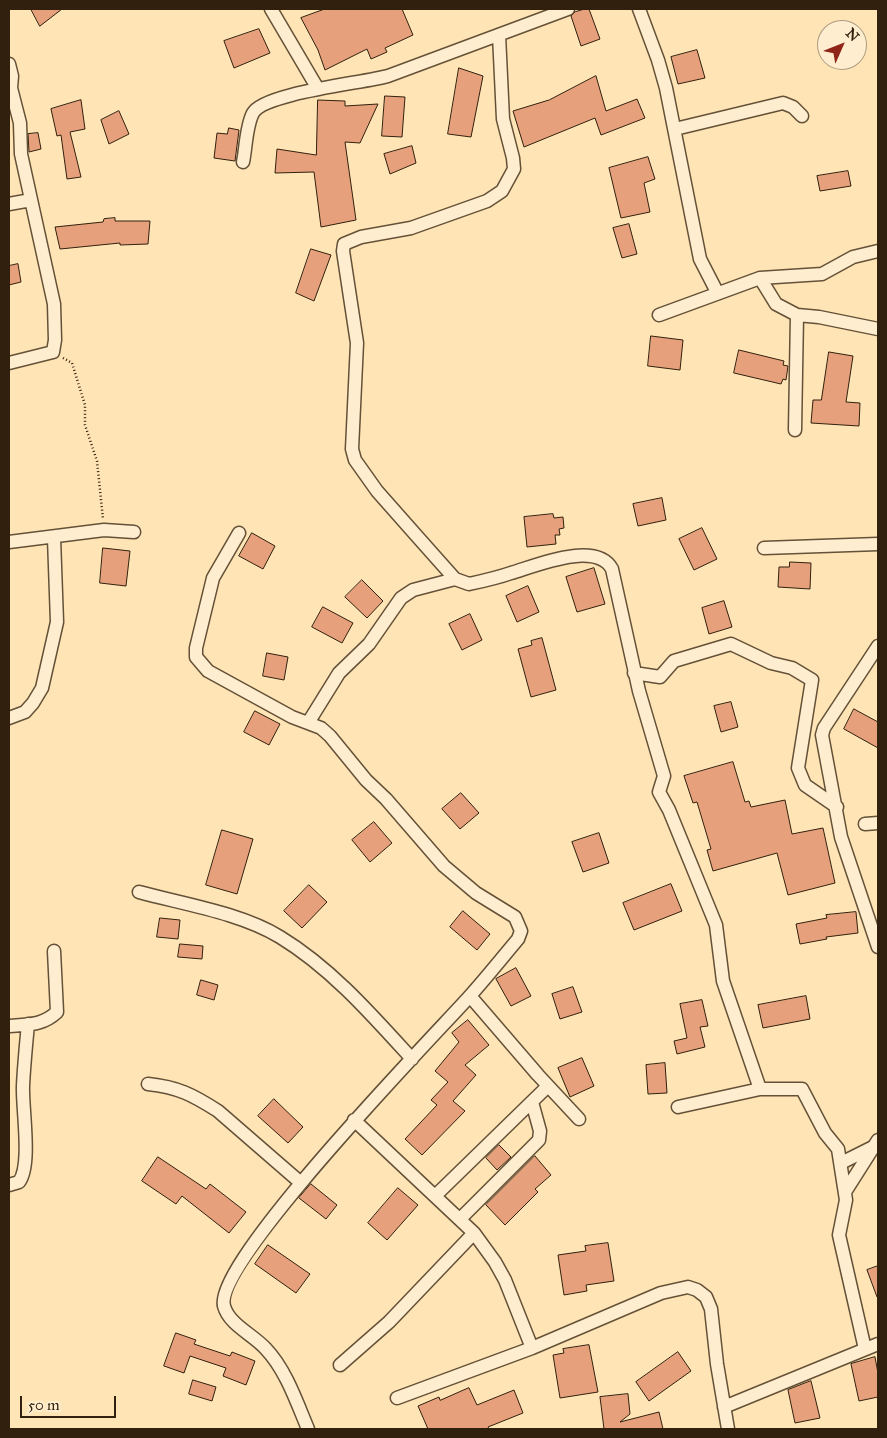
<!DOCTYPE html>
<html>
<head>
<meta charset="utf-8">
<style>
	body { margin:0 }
	#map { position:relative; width:887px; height:1438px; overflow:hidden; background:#ffe4b5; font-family:"IM FELL Great Primer",serif }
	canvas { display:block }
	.frame { position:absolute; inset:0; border:10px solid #31200d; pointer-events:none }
	.north { position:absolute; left:817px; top:20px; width:50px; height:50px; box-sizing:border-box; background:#ffedcf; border:1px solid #ad9b81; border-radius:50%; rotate:46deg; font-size:14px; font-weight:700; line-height:20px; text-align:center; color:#31200d }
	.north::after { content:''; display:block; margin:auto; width:18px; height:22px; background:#8f2418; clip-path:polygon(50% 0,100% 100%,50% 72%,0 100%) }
	.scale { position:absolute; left:20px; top:1396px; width:96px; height:22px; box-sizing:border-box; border:2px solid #31200d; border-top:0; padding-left:6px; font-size:15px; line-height:18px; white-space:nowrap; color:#31200d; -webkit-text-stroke:4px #ffedcf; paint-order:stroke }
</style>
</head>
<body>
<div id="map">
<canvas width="887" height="1438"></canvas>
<div class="frame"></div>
<div class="north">N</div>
<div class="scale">50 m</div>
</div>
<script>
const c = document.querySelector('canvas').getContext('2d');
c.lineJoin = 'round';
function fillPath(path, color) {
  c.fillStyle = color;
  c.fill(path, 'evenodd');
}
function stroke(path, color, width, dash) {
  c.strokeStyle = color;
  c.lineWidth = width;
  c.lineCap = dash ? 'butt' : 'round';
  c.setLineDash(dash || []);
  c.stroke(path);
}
const building = new Path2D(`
	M31,9h31l-22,17z
	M325,9h77l11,26 -28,13 2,4 -16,7 -4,-10 -42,21 -7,-20 -17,-32z
	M585,9h4l11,30 -19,7 -10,-30 4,-4z
	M259,29l11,24 -36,15 -10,-27z
	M697,50l8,28 -27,6 -7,-27z
	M459,68l24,8 -12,61 -23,-3z
	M596,76l10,35 31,-12 8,19 -44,17 -6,-17 -71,29 -11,-36 36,-11z
	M385,96l20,1 -3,40 -20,-1z
	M81,100l4,29 -15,3 11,45 -14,2 -6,-44 -4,1 -6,-27z
	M318,100l27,1v5l33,-2 -18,39 -15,-1 11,78 -35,7 -7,-55 -39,1 2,-24 39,6z
	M119,111l10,23 -20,10 -8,-24z
	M229,128l10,2 -4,31 -21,-3 3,-25 10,1z
	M38,133l3,16 -12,3 -1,-18z
	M412,146l4,17 -26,11 -6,-20z
	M648,157l7,22 -11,4 6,29 -29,6 -12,-50z
	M848,171l3,15 -31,5 -3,-15z
	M115,218v3h35l-2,23 -28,1v-2l-60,6 -5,-22 48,-5 1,-3z
	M629,224l8,30 -15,4 -9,-30z
	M311,249l20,6 -17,46 -18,-8z
	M18,264l3,18 -12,3v-19z
	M651,336l32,4 -3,30 -32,-4z
	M739,350l45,11 -1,4 5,1 -2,14 -3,-1 -2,5 -47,-11z
	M829,352l24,4 -7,46 14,1 -1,23 -48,-3 2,-23h8z
	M662,498l4,22 -28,6 -5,-22z
	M553,514l1,4 9,-1 1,11 -5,1 1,6h-5l1,9 -29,3 -3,-30z
	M702,528l15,31 -23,11 -15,-31z
	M252,533l23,13 -12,23 -24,-13z
	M103,548l27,3 -4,35 -26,-3z
	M790,562l21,1 -1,26 -32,-2 1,-20h10z
	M594,568l11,36 -28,8 -11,-35z
	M362,580l21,21 -16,17 -22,-21z
	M528,586l11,26 -22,10 -11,-26z
	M724,601l8,26 -23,7 -7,-26z
	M323,607l30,16 -11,20 -30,-16z
	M470,614l12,26 -20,10 -13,-26z
	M542,638l14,52 -25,7 -13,-48 14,-4 -1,-4z
	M267,653l21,4 -4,23 -21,-4z
	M731,702l7,25 -17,5 -7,-26z
	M854,709l24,13v26l-34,-19z
	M255,711l25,13 -11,21 -25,-13z
	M733,762l12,40 4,-1 2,6 34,-7 7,34 31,-6 12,55 -47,12 -11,-42 -64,18 -6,-21 4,-1 -14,-47 -4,1 -9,-27z
	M461,793l18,20 -19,16 -18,-20z
	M374,822l18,21 -22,19 -18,-22z
	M222,830l31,9 -16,55 -31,-9z
	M599,833l10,30 -26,9 -11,-30z
	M671,884l11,27 -48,19 -11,-27z
	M309,885l18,17 -25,26 -18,-17z
	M463,911l27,23 -13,16 -27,-23z
	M856,912l2,21 -32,4 1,2 -27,5 -4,-20 31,-6 -1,-3z
	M160,918l20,2 -2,19 -21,-2z
	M180,944l23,2 -1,13 -24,-2z
	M516,968l15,28 -20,10 -15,-27z
	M201,980l17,5 -4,15 -17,-5z
	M573,987l9,25 -22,7 -8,-25z
	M806,996l4,23 -47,9 -5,-23z
	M702,1000l6,26 -8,1 5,20 -28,7 -3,-13 13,-3 -7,-34z
	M468,1020l21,25 -24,20 11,10 -23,26 12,10 -43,44 -17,-16 32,-34 -6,-5 17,-18 -13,-11 24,-29 -7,-9z
	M582,1058l12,28 -24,11 -12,-29z
	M665,1063l2,30 -19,1 -2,-29z
	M274,1099l29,28 -15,16 -30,-27z
	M499,1145l12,12 -14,13 -11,-12z
	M535,1156l16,19 -16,14 3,3 -33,33 -19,-20z
	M158,1157l48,32 4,-5 36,28 -17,21 -47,-37 -6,8 -34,-23z
	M311,1184l26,21 -11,14 -27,-21z
	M398,1188l20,17 -31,35 -19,-17z
	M608,1243l6,38 -28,4 1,6 -23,4 -6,-40 28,-4 -1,-5z
	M268,1245l42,29 -14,19 -41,-29z
	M878,1266v31h-1l-10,-27z
	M176,1333l20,7 -2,4 36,12 2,-4 23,9 -9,24 -23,-9 3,-8 -36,-12 -6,17 -20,-7z
	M589,1345l9,47 -38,6 -7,-43 11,-2 -1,-4z
	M678,1352l13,19 -42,30 -13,-19z
	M875,1357l3,16v24l-19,4 -8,-37z
	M193,1380l23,7 -4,14 -23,-7z
	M811,1381l9,37 -25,5 -7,-33z
	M469,1388l8,17 37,-15 9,23 -35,14 1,2h-61l-10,-23 21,-9 1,3z
	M628,1394l2,20 -10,8 39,-10 4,17h-59l-4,-32z`);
fillPath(building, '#e6a07c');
stroke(building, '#31200d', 1);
const street = new Path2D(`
	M271,9l47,80
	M639,9l19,51 8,28 34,171 17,33
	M499,35l4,84 10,39 1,11 -12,22 -15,10 -76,27 -50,9 -17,7 -1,7 14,92 -5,106 3,11 22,31 38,43 40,45 14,5c14,-3 28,-6 42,-11 24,-7 85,-33 101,-4l27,122 25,85 -5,16 10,18 47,115 7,56 37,108
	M9,64l3,12 -1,12 9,35 1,31 33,150 1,36 -2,12 -44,11
	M675,129l108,-26 10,4 9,9
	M243,162c3,-14 3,-36 10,-49 11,-20 110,-30 135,-37l180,-67
	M9,204l22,-4
	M760,278l16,26 21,11 22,2 59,12
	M659,315l101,-37 62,-4 31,-17 25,-6
	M795,430l2,-115
	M239,533l-26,45 -17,70v9l12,14 84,46 29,11 9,8 36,44 20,19 58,67 32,27 39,24 6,14 -3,8c-16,19 -32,39 -49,58 -37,41 -256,266 -245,309 5,19 30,29 42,43 20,21 31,54 42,80
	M9,542l95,-12 30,2
	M764,548l114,-4
	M878,646l-54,82 -2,7 19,102 37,110
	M634,673l26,4 14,-16 57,-17 40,19 21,5 20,12 -14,88 7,17 32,22
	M9,718l16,-6 8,-9 9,-15 15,-66 -3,-84
	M308,723l31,-50 30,-29 32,-46 12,-8 42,-11
	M865,824l13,-1
	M139,892c44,12 102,21 141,45 51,31 92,78 132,122
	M470,996l68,79 41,44
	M9,1026c19,-2 33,0 48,-14l-3,-61
	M148,1084c30,3 45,11 70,27l83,72
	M678,1107l82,-18h42l23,44 13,16 8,51 -7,35 26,114
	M354,1120l120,113 21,29 10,18 27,68
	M841,1163l32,-16
	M9,1185l10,-3c13,-17 3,-74 4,-96 1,-21 3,-41 5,-62
	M845,1192l33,-52
	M435,1196l113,-110
	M460,1219l79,-79 1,-9 -8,-29
	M340,1365l49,-43 85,-89
	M397,1398l135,-50 129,-55 27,-6 9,3 9,7 5,12 6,55 11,65
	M724,1407l154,-63`);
stroke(street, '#645137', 15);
stroke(new Path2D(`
	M63,358l9,5 13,42v20l12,36 6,58`), '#31200d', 2.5, [1, 2.5]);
stroke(street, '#ffedcf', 12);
</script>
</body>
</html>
